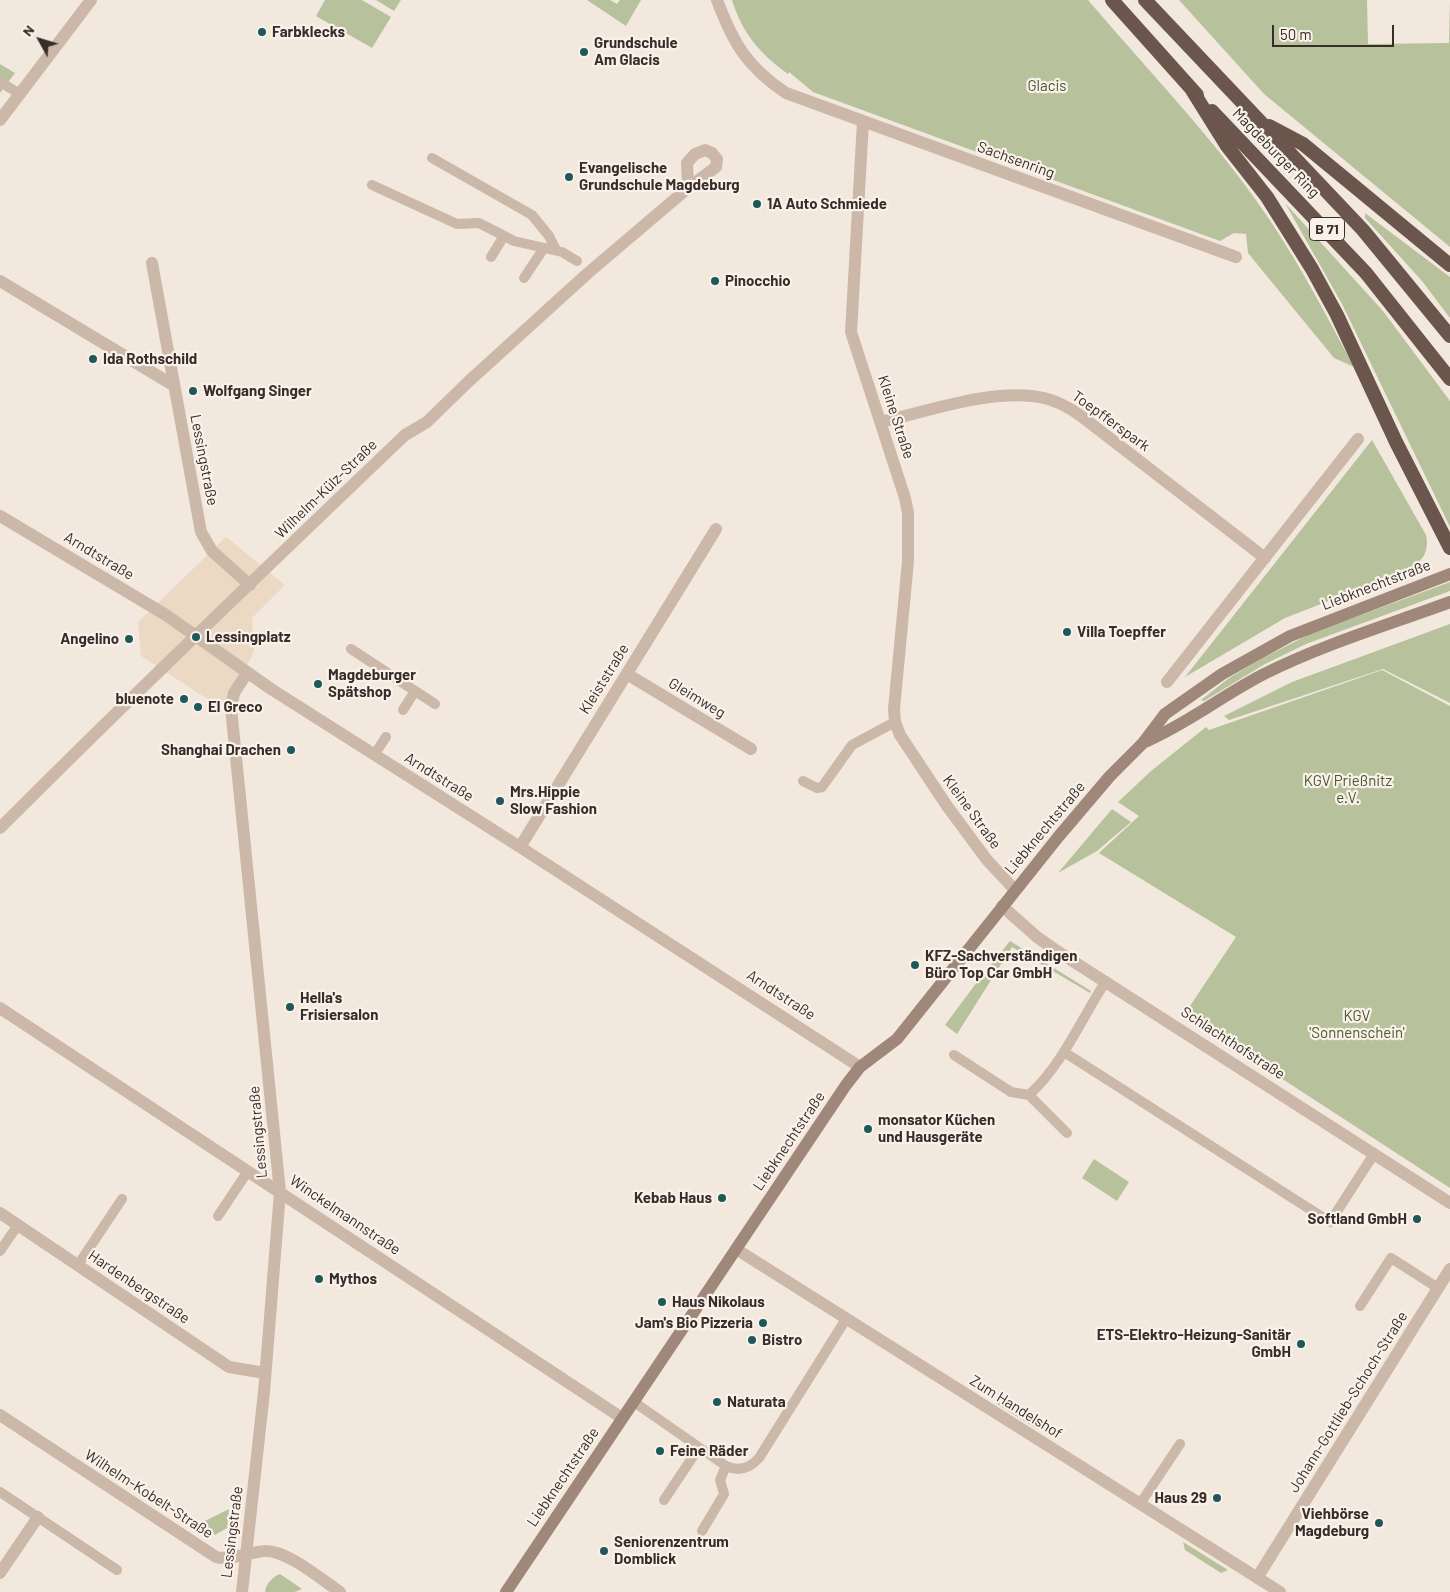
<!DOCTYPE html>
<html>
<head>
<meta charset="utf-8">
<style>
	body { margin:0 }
	#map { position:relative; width:1450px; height:1592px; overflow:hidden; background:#f3e8dd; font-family:Barlow,sans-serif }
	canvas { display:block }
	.north { position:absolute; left:15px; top:15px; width:50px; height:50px; -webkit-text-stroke:4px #faf2ea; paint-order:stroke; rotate:309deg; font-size:14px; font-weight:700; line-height:20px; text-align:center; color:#382d29 }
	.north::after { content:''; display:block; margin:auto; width:18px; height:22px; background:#382d29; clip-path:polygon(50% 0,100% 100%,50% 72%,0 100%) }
	.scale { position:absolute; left:1272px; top:25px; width:122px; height:22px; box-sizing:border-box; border:2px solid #382d29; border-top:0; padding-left:6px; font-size:15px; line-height:18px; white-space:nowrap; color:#382d29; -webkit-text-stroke:4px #faf2ea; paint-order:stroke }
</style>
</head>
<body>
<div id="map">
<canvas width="1450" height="1592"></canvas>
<div class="north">N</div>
<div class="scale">50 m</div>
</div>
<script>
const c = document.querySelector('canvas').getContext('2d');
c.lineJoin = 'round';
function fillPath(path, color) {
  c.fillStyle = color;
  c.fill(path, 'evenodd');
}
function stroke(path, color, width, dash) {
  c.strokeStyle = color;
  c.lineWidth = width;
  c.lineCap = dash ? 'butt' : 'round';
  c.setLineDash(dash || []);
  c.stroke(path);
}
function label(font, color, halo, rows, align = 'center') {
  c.font = font + ' Barlow,sans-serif';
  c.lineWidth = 4.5;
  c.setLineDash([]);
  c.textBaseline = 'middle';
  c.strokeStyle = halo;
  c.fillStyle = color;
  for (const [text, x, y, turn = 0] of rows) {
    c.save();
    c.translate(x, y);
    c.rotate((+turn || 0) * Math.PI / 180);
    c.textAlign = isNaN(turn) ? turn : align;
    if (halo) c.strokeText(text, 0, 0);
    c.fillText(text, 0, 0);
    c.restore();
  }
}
fillPath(new Path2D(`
	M325,0h37l29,17 -19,31 -56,-32z
	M376,0h25l-7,11z
	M587,0h23l7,4 3,-4h21l-15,26z
	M732,0h356c57,67 119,131 170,203 37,52 66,108 96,164l-20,-9 -86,-105 -2,-19 -12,-1 -14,8 -407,-149 -24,-20 -1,2c-28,-20 -46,-41 -56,-74z
	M1179,0h188l1,44 81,-1 1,-43v247l-186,-153z
	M0,64l15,9 -15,20z
	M1285,203l98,108 67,90v126l-108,-223z
	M1365,213l85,64v41l-28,-37 -57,-63z
	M1372,440l54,95c4,18 -5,28 -20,36l-121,47 -100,59z
	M1450,582v9l-144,53 -41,20 -61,37 -3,-1 28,-22 32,-19 49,-25z
	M1450,624v79l-67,-34 -154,51 -5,-4 68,-34z
	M1382,670l68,36v482l-266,-173 52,-78 -137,-84 40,-37 -21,-14 33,-31 55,-44 3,3z
	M1112,809l19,13 -34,29 -39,22z
	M1010,941l81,50 -1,2 -78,-46 -55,87 -12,-9 38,-51 6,3 4,-6 -4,-4z
	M1094,1159l35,23 -12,19 -35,-23z
	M995,1399l48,29 -6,1 -40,-25z
	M229,1509l-2,19 -12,7 -16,-11z
	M1183,1542l45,28 -7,3 -36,-23z
	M280,1574l22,15 -7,3h-30c1,-8 7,-15 15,-18z`), '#b7c29d');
fillPath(new Path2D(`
	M226,537l59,48 -33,33 2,34 -31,57 -82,-53 -3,-34z`), '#ebd9c4');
stroke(new Path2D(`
	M0,82l20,12
	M432,158l100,57 17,21 7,14
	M372,185l85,39 22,-1 35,18 48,11 15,9
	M491,257l13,-21
	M524,278l20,-30
	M351,649l84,55
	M403,710l12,-19
	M374,755l12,-18
	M803,781l14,7 5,-1 30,-42 43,-23
	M1064,1052l266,170 44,-68
	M954,1055l57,37 18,3c34,-31 52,-76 77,-114
	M1029,1095l38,38
	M218,1216l30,-45
	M0,1251l18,-26
	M78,1265l44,-66
	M1360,1306l31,-48 47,30
	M634,1402l92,64c13,6 24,2 33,-8l87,-139
	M0,1492l117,78
	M664,1500l34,-51
	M1140,1504l40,-60
	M702,1531l22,-37 -4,-14 6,-14`), '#cbb8a9', 10);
stroke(new Path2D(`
	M717,0c16,43 30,67 69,93l450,164
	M0,120l91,-120
	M863,122l-12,210 54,166 3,15v48l-14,148 1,13 5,13 47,71 40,54 28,30
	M705,150l7,3 5,6 -1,8 -28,21 -1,-25 8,-9z
	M152,263l49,269 11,19 38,34
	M0,281l173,104
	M881,422c48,-11 115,-35 163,-24 13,3 26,10 37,18l184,142
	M0,516l166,99 105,74 249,158 340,220
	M627,674l124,75
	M1167,682l191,-243
	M0,828c133,-133 269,-263 405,-393l22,-13 41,-40 120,-109 100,-85
	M520,847l196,-318
	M1002,906l35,31 17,12 396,254
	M0,1008l622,410
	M0,1213l229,154 36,6
	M736,1249l544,343
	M0,1415l216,142c15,4 33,-5 49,-6 22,-1 57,29 75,41
	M0,1573l38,-56
	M1257,1578l193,-309
	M242,1592l22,-200 16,-200 -49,-484 3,-15 13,-20`), '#cbb8a9', 12);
stroke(new Path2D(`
	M1145,742c42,-18 78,-47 119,-68 60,-30 124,-49 186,-72
	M506,1592l340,-507 14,-18 37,-28 162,-203 51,-60 33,-33 22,-29 57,-40 68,-38 160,-62`), '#9f877a', 12);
stroke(new Path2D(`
	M1112,0l85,95
	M1145,0l218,230 87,106
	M1192,90l35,56 40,51 45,72 25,46 59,127 54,106
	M1212,111l154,162 84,106
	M1269,126l34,18 147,121`), '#6a564d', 14);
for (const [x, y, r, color] of [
	[262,32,5,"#1e585a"],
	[584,52,5,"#1e585a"],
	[569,177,5,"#1e585a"],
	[757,204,5,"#1e585a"],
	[715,281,5,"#1e585a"],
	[93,359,5,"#1e585a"],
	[193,391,5,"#1e585a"],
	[1067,632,5,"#1e585a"],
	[196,637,5,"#1e585a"],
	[129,639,5,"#1e585a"],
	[318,684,5,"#1e585a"],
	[184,699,5,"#1e585a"],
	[198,707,5,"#1e585a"],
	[291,750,5,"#1e585a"],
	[500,801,5,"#1e585a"],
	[915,965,5,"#1e585a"],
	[290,1007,5,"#1e585a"],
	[868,1129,5,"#1e585a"],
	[722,1198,5,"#1e585a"],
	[1417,1219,5,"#1e585a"],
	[319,1279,5,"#1e585a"],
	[662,1302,5,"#1e585a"],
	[763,1323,5,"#1e585a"],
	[752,1340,5,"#1e585a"],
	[1301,1344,5,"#1e585a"],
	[717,1402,5,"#1e585a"],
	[660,1451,5,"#1e585a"],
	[1217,1498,5,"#1e585a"],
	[1379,1523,5,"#1e585a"],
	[604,1551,5,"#1e585a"]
]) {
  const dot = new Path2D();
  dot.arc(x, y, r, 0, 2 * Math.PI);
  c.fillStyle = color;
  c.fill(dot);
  stroke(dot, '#faf2ea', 2);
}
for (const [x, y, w] of [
	[1327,229,35]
]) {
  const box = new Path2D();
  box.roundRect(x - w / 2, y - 11.5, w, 23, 4);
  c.fillStyle = '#faf2ea';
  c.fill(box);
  stroke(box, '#382d29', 1);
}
label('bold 14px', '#382d29', null, [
	["B 71",1327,229]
]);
label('bold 15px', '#382d29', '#faf2ea', [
	["Farbklecks",272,32],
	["Grundschule",594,43],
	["Am Glacis",594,60],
	["Evangelische",579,168],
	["Grundschule Magdeburg",579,185],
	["1A Auto Schmiede",767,204],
	["Pinocchio",725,281],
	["Ida Rothschild",103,359],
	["Wolfgang Singer",203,391],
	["Villa Toepffer",1077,632],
	["Lessingplatz",206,637],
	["Angelino",119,639,"right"],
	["Magdeburger",328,675],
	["Spätshop",328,692],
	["bluenote",174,699,"right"],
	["El Greco",208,707],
	["Shanghai Drachen",281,750,"right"],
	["Mrs.Hippie",510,792],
	["Slow Fashion",510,809],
	["KFZ-Sachverständigen",925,956],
	["Büro Top Car GmbH",925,973],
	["Hella's",300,998],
	["Frisiersalon",300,1015],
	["monsator Küchen",878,1120],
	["und Hausgeräte",878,1137],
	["Kebab Haus",712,1198,"right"],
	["Softland GmbH",1407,1219,"right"],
	["Mythos",329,1279],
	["Haus Nikolaus",672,1302],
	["Jam's Bio Pizzeria",753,1323,"right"],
	["ETS-Elektro-Heizung-Sanitär",1291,1335,"right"],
	["GmbH",1291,1352,"right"],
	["Bistro",762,1340],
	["Naturata",727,1402],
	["Feine Räder",670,1451],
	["Haus 29",1207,1498,"right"],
	["Viehbörse",1369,1514,"right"],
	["Magdeburg",1369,1531,"right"],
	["Seniorenzentrum",614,1542],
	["Domblick",614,1559]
], 'left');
label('15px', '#48572c', '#faf2ea', [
	["Glacis",1047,86],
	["KGV Prießnitz",1348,781],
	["e.V.",1348,798],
	["KGV",1357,1016],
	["'Sonnenschein'",1357,1033]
]);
label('15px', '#382d29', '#faf2ea', [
	["Magdeburger Ring",1276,153,46],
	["Sachsenring",1016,160,20],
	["Kleine Straße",896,417,72],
	["Toepfferspark",1111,421,36],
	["Lessingstraße",204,460,79],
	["Wilhelm-Külz-Straße",326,489,-44],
	["Arndtstraße",99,556,31],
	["Liebknechtstraße",1376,585,-21],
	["Kleiststraße",604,679,-58],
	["Gleimweg",697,698,31],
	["Arndtstraße",439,777,32],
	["Kleine Straße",972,812,54],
	["Liebknechtstraße",1045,828,-50],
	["Arndtstraße",781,995,33],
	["Schlachthofstraße",1233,1043,33],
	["Lessingstraße",258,1132,-95],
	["Liebknechtstraße",789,1141,-56],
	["Winckelmannstraße",345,1215,34],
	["Hardenbergstraße",139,1287,34],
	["Johann-Gottlieb-Schoch-Straße",1348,1402,-58],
	["Zum Handelshof",1016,1407,32],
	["Liebknechtstraße",563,1477,-56],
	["Wilhelm-Kobelt-Straße",149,1494,33],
	["Lessingstraße",232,1532,-83]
]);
</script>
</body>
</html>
